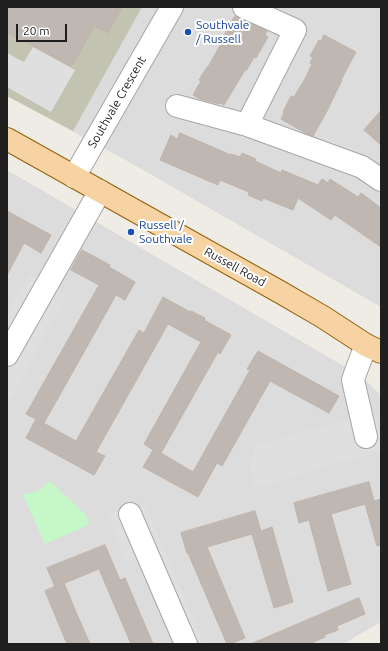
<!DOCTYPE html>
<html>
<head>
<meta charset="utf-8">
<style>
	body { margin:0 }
	#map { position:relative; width:388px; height:651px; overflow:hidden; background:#efece5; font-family:Ubuntu,sans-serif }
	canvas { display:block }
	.frame { position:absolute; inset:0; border:8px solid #1f1f1f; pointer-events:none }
	.scale { position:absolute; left:16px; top:24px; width:51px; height:18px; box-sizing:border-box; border:2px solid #1f1f1f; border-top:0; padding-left:5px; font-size:12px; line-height:14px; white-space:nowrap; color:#1f1f1f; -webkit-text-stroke:3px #fff; paint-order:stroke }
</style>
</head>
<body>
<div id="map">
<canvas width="388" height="651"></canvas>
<div class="frame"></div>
<div class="scale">20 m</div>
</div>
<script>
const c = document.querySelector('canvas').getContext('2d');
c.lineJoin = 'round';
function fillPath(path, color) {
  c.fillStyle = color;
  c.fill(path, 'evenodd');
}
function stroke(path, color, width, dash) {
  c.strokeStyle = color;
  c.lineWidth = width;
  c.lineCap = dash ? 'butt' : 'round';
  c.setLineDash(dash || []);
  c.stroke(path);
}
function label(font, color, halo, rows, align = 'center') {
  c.font = font + ' Ubuntu,sans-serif';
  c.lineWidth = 4;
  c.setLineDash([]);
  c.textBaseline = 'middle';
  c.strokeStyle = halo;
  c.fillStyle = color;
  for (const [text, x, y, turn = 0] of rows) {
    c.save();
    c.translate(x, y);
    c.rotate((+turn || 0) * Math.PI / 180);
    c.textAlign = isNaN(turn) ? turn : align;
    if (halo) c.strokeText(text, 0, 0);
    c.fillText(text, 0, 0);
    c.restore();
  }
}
fillPath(new Path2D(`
	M7,7h374v300l-250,-144 -124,-67z
	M7,170l354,206 20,19v227l-38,22h-336z`), '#dddcdc');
fillPath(new Path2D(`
	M7,7h135l-69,124 -66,-35z`), '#c3c3b1');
fillPath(new Path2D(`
	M50,481l37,35 2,9 -44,19 -22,-49 15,-4z`), '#c5f7c8');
fillPath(new Path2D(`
	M33,47l42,23 -24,42 -44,-25v-34l17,9z
	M29,275l38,20 -56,104 -4,-1v-85z
	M374,412l7,23v12l-2,4 -123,37 -7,-22 7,-21z
	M134,503l13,6 57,135h-30l-35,-85 -13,4 -18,-48z`), '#dfdfdf');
const building = new Path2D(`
	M7,7h115l-14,26 -14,-7 -20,37h-1l-2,3 -64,-34z
	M235,16l4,2 28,13 -2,4 3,2 -12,21 -2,-1 -8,14 -1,-1 -21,35 -4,-2 -1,1 -19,-5 -7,-4 8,-14 -2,-1 8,-13h1l15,-27h-1z
	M324,35l32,17 -15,28h1l-15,31 -14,25 -6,-2 -26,-15 3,-6 -1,-1 8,-16 3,1 11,-18 7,-15 -2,-1 3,-6 -3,-1 9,-16 2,1z
	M381,111v34l-17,-15z
	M180,133l51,22v-1l9,3 2,-4 14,6 -1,2 26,12 1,-3 36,15 4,-6 6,4 2,-4 28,18 3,-4 20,15v39l-46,-32 -4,5 -33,-22 -5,12 -30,-12 -1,3 -14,-6 1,-3 -29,-12 -2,5 -58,-25 11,-25 6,4z
	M7,211l44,24 -10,18 -17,-10 -17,32z
	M82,250l28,15 -1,2 26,15 -10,18 -9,-5 -72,128 -6,-3 38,21 63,-111 5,3 19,-36 27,15 1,-1 14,7 -1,2 27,15 -11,19 -2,-2 -57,101 32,19 57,-102 -3,-1 11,-18 81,45 -10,17 -59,-32 -48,85 -5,-3 -19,34 -55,-30 10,-17 -9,-6 57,-102 -33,-18 -72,128 9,4 -11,19 -68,-37 10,-19 -10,-5 73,-129 -28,-15z
	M369,482l5,19 7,-2v46l-4,1 -12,-42 -34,10 20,70 -23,7 -19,-71 -10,3 -5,-20z
	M255,511l6,20 11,-4 21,75 -19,6 -22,-74 -45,13 38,91 -15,6h-3l-39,-91h-1l-6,-20z
	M105,545l15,35 5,-2 28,66h-22l-32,-75 -44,18 -8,-19z
	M64,583l12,29 14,32h-23l-22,-53z
	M359,598l6,16 -28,12 1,4 -14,5 1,2 -16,7h-58z`);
fillPath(building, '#bfb8b2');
stroke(building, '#c0b3a8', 1);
const minor = new Path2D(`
	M244,7l51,23 -48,95 115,42 19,13
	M177,106l70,19
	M74,177l98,-170
	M7,355l93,-164
	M366,437l-13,-57 3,-9 10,-26
	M130,514l56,130`);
const major = new Path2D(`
	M7,139l273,153 43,25 43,28 15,7`);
stroke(minor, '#a6a6a6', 24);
stroke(major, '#916308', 24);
stroke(minor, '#fff', 22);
stroke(major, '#f7d2a2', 22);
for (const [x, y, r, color] of [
	[188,32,4,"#1a4fb4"],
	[131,232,4,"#1a4fb4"]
]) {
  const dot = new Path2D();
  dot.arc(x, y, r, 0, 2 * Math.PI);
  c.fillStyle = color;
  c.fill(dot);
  stroke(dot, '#fff', 1.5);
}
label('12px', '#164399', '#fff', [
	["Southvale",196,25],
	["/ Russell",196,39],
	["Russell /",139,225],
	["Southvale",139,239]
], 'left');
label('12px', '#1f1f1f', '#fff', [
	["Southvale Crescent",117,102,-60],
	["Russell Road",235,267,29]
]);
</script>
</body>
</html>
